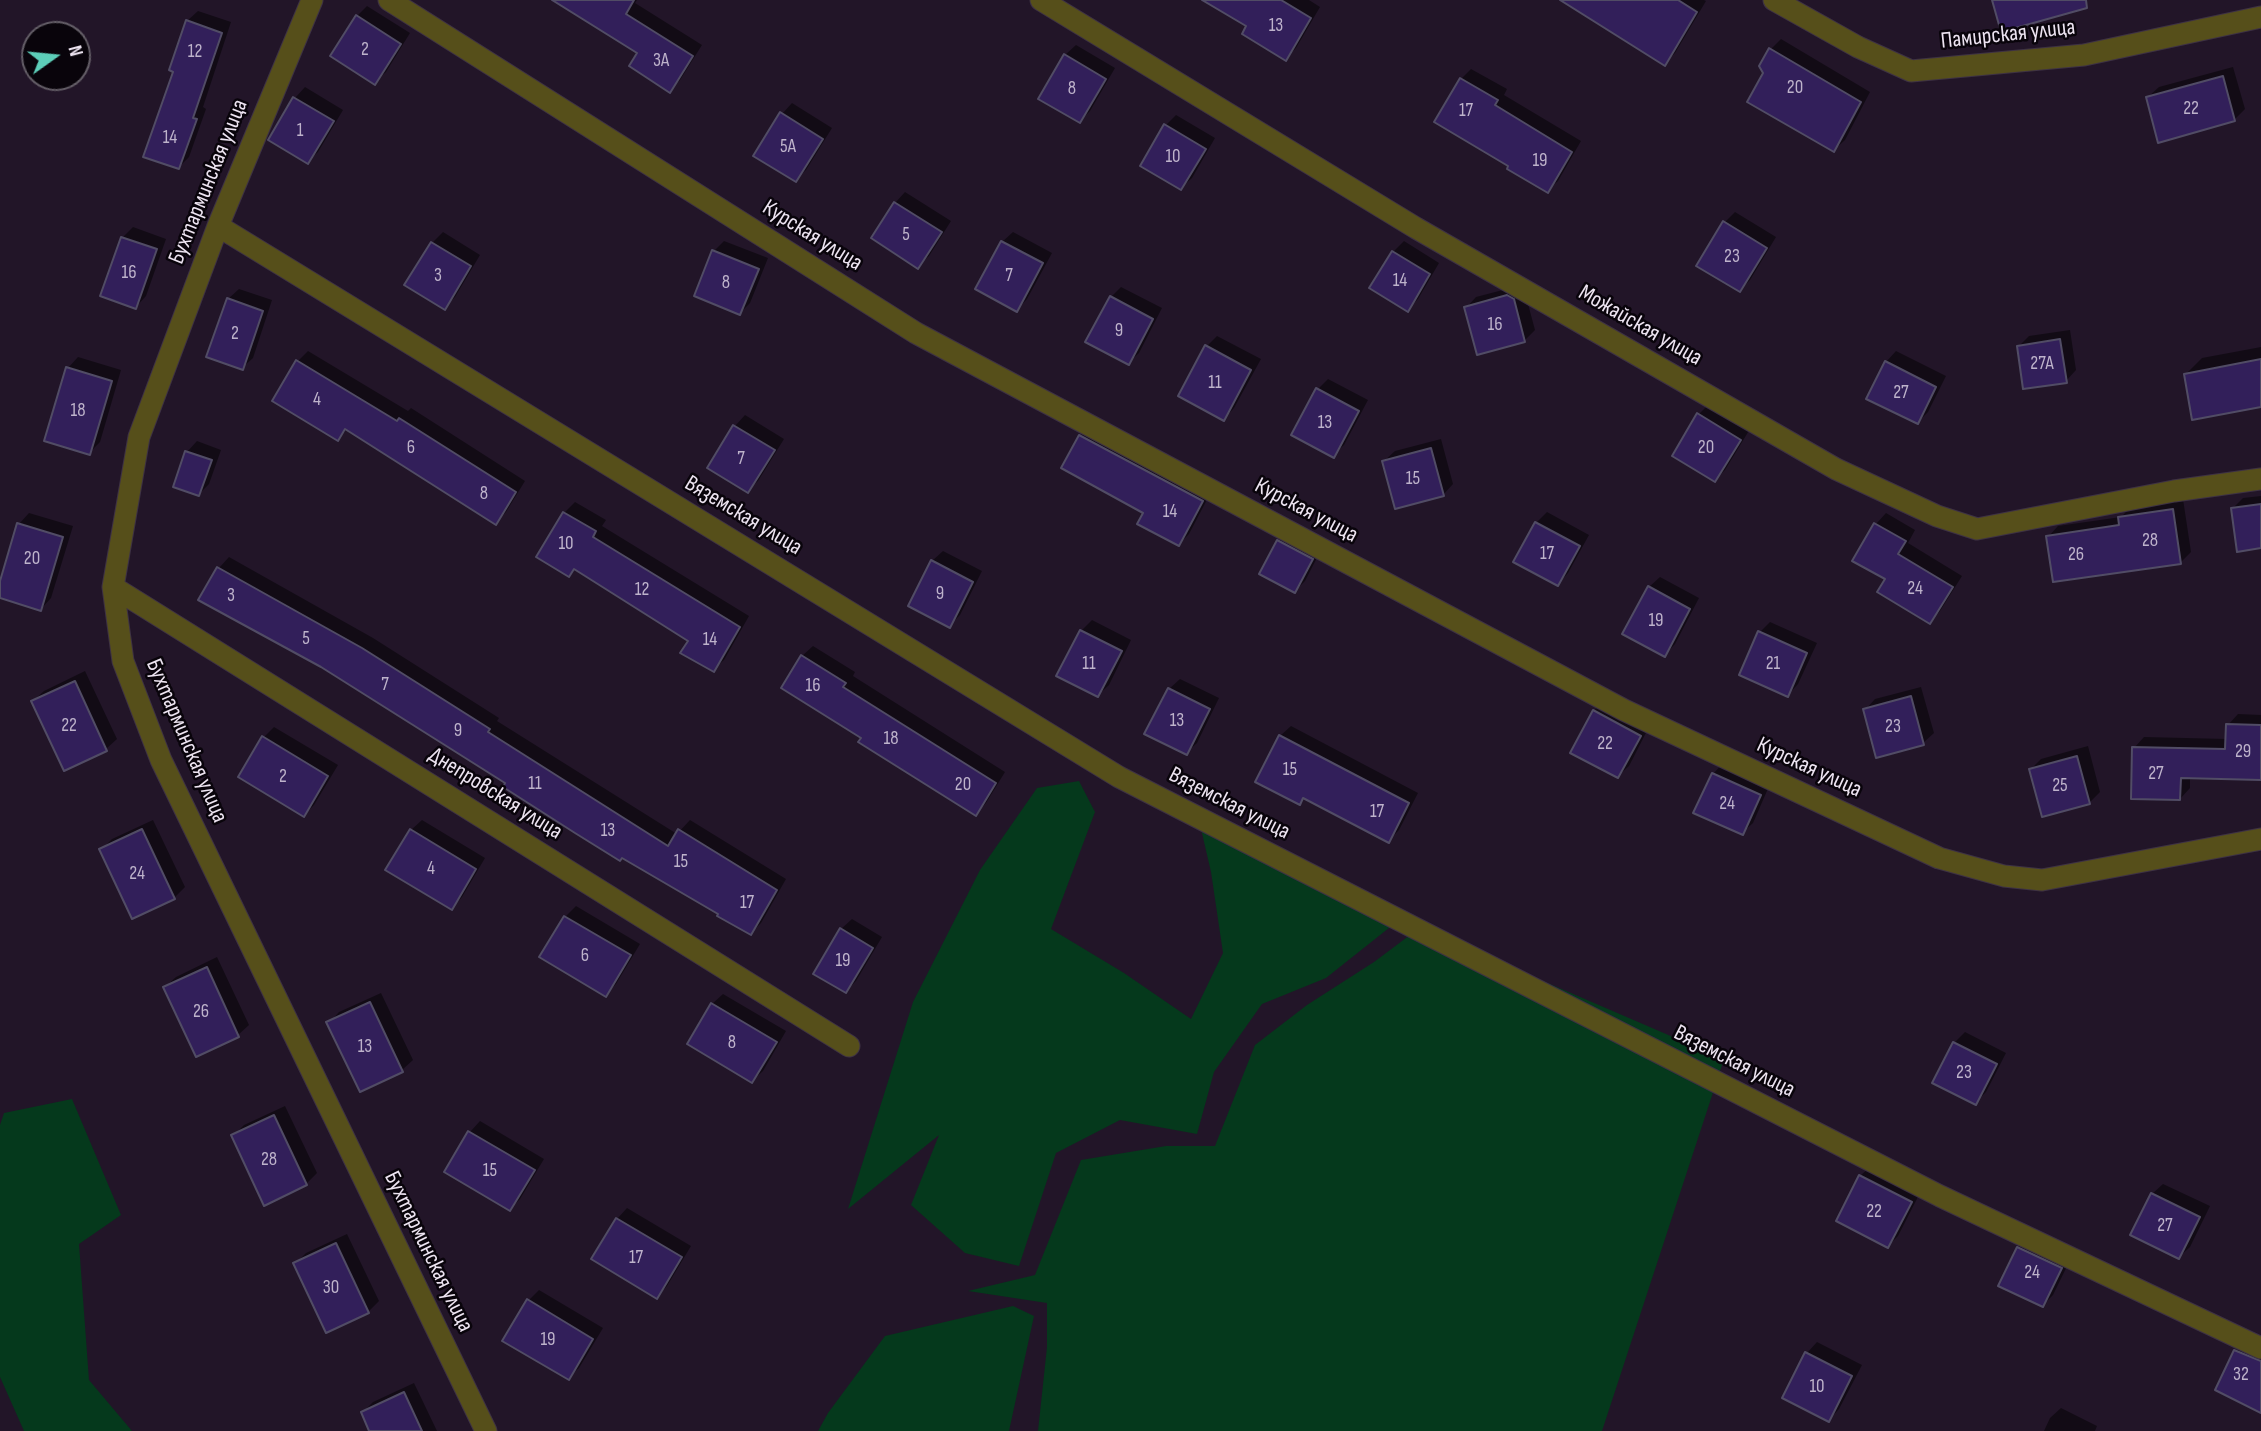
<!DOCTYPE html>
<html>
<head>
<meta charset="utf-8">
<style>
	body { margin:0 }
	#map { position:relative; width:2261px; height:1431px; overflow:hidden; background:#221528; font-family:"Sofia Sans Condensed",sans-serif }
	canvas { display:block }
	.north { position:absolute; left:21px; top:21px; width:70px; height:70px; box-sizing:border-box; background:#09040b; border:2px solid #645e67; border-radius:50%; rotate:75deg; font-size:19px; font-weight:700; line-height:28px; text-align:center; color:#ede4f1 }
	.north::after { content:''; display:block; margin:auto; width:24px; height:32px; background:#5dceb9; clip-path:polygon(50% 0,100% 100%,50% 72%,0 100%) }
</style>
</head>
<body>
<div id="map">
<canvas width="2261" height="1431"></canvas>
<div class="north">N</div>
</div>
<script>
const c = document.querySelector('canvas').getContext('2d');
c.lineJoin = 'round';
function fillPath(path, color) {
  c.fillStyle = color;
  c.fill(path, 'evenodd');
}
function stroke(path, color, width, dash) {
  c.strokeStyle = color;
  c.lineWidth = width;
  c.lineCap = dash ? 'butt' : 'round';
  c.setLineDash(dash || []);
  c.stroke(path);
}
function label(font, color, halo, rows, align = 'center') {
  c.font = font + ' "Sofia Sans Condensed",sans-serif';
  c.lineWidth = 5;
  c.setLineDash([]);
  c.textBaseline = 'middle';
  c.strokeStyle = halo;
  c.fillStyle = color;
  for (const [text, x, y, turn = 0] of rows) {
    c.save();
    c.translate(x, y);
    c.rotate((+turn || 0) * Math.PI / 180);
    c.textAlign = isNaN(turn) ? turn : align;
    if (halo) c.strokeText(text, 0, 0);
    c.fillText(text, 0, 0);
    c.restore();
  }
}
fillPath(new Path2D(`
	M1079,781l16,31 -44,117 73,44 67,46 32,-66 -12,-81 -13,-56 201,104 -73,58 -64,26 -48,68 -17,62 -77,-14 -64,33 -37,113 -54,-13 -54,-48 28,-70 -91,74 65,-207 67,-132 57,-82z
	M1414,932l41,11 269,116 -122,372h-564l9,-84v-44l-79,-12 67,-16 46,-115 85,-14h49l40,-101 52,-40 67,-43z
	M72,1099l49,116 -42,29 10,136 43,51h-108l-24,-54v-252l4,-12z
	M1013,1306l21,10 -25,115h-191l10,-18 57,-77z`), '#05391c');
fillPath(new Path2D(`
	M581,0h56l-2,3 67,42 -22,35 -11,10 -30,-37z
	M1205,0h104l11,7 -24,41 -11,11 -36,-33z
	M1583,0h121l2,1 -31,52 -10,10z
	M367,6l43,27 -24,39 -11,10 -18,-66z
	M198,11l33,11 -28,85 3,2 -17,48 -10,10 -4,-96 12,-50z
	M1781,39l89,53 -25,48 -11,10 -69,-76 6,-25z
	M1076,45l39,23 -25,43 -10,10 -15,-66z
	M2233,67l12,42 -11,11 -86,-23 11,-10z
	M1471,69l36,20 -3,6 77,46 -23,40 -11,10 -86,-112z
	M305,87l38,23 -25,42 -11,10 -37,-22 25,-42z
	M792,103l40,25 -26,42 -11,10 -13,-66z
	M1176,115l39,23 -23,40 -11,10 -15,-63z
	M905,192l46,29 -22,35 -11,10 -23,-63z
	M1735,212l41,25 -26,43 -10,10 -42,-25 27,-43z
	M133,227l33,12 -20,57 -10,11 -14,-69z
	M443,232l37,23 -25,42 -10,10 -13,-64z
	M1013,232l39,21 -25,46 -10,11 -15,-68z
	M724,241l44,17 -18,45 -10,10 -26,-62z
	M1404,241l35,22 -21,36 -11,11 -36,-22 22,-36z
	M1518,286l6,3 11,41 -11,11 -58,-33 10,-11z
	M1121,287l41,21 -23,45 -11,10 -17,-66z
	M239,289l33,11 -19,58 -11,10 -14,-69z
	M2070,330l6,40 -10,11 -48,-34 11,-11z
	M1217,336l44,23 -27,49 -10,11 -17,-73z
	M2261,347v58l-75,-31 16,-16z
	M308,351l100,60 3,-3 114,73 -19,31 -10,10 -149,-93 -9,10 -64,-39 24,-39z
	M1896,351l50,25 -18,36 -10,10 -32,-60z
	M78,357l43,13 -21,72 -11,11 -21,-85z
	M1328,379l40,21 -24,45 -11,10 -15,-66z
	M1709,404l41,25 -25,41 -10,10 -17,-65z
	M745,415l39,24 -26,42 -11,10 -38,-23 26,-42z
	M1091,425l121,65 -23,44 -10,10 -33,-32 -82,-45 16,-31z
	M1441,439l12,45 -10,11 -59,-34 11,-10z
	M197,441l24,9 -12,34 -10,10 -12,-42z
	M2261,496v50l-29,-37 11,-11z
	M2183,499l8,53 -11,11 -132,-26 10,-11 63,-9 10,-10z
	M575,502l31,18 -4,6 147,90 -25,44 -11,10 -23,-30 -115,-72 -6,7 -31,-18 26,-44z
	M1547,512l42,23 -21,38 -10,11 -22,-61z
	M29,513l44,13 -22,72 -10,11 -41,-13v-9l19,-63z
	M1886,513l29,17 -7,13 54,33 -22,35 -10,11 -43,-44 -32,-18 21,-36z
	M1289,531l33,17 -17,33 -10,10 -16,-50z
	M943,551l39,20 -22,44 -11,11 -17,-65z
	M229,557l144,81 126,80 -2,3 180,113 13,-14 96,59 -25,44 -10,10 -430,-268 -120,-65 18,-32z
	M1660,577l39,21 -24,46 -10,11 -16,-68z
	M1092,620l39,20 -22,45 -11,10 -17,-64z
	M1770,622l47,21 -19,41 -10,11 -28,-63z
	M813,646l42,26 -2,4 152,96 -19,31 -10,11 -113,-77 -61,-81z
	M85,671l32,68 -11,10 -41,20 -32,-68 11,-10z
	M1180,679l39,19 -22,45 -11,10 -17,-64z
	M1921,687l13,46 -11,10 -58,-33 10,-11z
	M1604,700l46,25 -21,41 -11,10 -24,-65z
	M2238,714l23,1v63l-71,-2v12l-10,11 -46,-51 10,-11 83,2 1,-14z
	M1291,726l127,67 -19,37 -10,10 -84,-43 -5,6 -20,-67z
	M274,727l64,38 -24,40 -10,10 -40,-78z
	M2088,746l12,46 -11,11 -58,-34 10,-10z
	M1723,763l47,21 -17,39 -11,10 -29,-59z
	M153,820l32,67 -11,11 -73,-48 11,-11z
	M422,820l63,38 -23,39 -10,11 -41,-78z
	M576,906l64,38 -24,40 -10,10 -64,-38 23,-39z
	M852,919l30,18 -26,44 -10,10 -5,-62z
	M217,957l32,68 -11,10 -41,19 -32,-67 11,-10z
	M381,993l32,67 -11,10 -73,-47 10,-11z
	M723,994l63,37 -23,40 -11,10 -40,-77z
	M1965,1032l41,21 -20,39 -11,11 -40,-21 19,-39z
	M285,1106l32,67 -11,11 -73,-48 11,-11z
	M480,1121l64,38 -24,40 -10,10 -63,-38 23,-39z
	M1871,1166l50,25 -23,45 -10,10 -28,-70z
	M2163,1184l47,22 -20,41 -11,10 -27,-63z
	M627,1208l64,38 -24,40 -10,11 -40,-78z
	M347,1234l32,67 -11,11 -73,-48 11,-11z
	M2028,1237l43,21 -18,37 -10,10 -25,-57z
	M539,1290l64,38 -24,40 -11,10 -40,-77z
	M2246,1341l15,6v55l-25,-51z
	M1817,1342l45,23 -23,44 -10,11 -45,-23 23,-44z
	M414,1383l23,48h-66l-8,-19 10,-10z
	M2061,1408l36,18 -2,5h-51l6,-13z`), '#0007');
const building = new Path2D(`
	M552,0h82l-8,14 67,42 -23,37 -41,-27 8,-13z
	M1202,0h79l30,18 -25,43 -44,-27 4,-8z
	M1560,0h118l19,12 -32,54z
	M1992,0h94l1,8 -86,24z
	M356,15l45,29 -26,41 -45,-29z
	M186,20l36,13 -29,85 4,1 -18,50 -36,-12 30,-85 -4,-2z
	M1769,48l92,54 -27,50 -87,-50 16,-29 -4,-7z
	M1064,54l42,25 -26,44 -42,-24z
	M2223,76l12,45 -77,22 -12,-46z
	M1460,78l38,22 -3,5 77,47 -24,41 -41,-24 1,-3 -74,-44z
	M293,97l41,24 -26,43 -40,-24z
	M780,112l43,27 -27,43 -43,-26z
	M1164,124l42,25 -25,41 -41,-24z
	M894,202l48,30 -24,37 -47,-31z
	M1723,221l44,27 -27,44 -44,-26z
	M121,237l36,12 -21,60 -36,-13z
	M1001,241l42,22 -26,49 -42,-23z
	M431,242l40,24 -26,44 -41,-25z
	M712,250l47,19 -19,46 -46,-19z
	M1392,251l38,23 -22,38 -39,-24z
	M1507,295l7,4 11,43 -48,13 -13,-48z
	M1110,296l43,23 -24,46 -44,-23z
	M227,298l36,13 -20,59 -37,-13z
	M2060,339l7,44 -44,6 -6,-43z
	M1205,345l46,25 -27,51 -46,-25z
	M2261,359v48l-69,13 -8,-46z
	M296,360l101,61 2,-3 117,74 -20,33 -151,-96 -7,12 -66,-40z
	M1885,361l51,26 -18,37 -52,-25z
	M66,367l46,14 -22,74 -46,-14z
	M1316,388l43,23 -25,47 -43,-23z
	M1697,413l44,27 -26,42 -43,-26z
	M733,425l42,25 -27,43 -41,-25z
	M1079,435l124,66 -24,45 -42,-22 6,-11 -82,-45z
	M1431,448l13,48 -49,13 -13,-48z
	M185,451l27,9 -13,36 -26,-9z
	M2261,504v44l-24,4 -6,-44z
	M2173,509l8,55 -128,18 -7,-46 73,-11 -1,-8z
	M563,512l33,19 -3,6 147,90 -26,45 -34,-19 8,-12 -114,-72 -5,8 -33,-20z
	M1535,522l45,24 -22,40 -45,-24z
	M17,523l46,14 -22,74 -41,-13v-17z
	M1874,523l32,18 -8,13 55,33 -23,37 -53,-32 8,-13 -33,-18z
	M1277,540l36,19 -18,34 -36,-19z
	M931,560l42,22 -23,46 -42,-22z
	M217,567l145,81 128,81 -2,3 180,114 10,-17 99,61 -26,45 -34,-19 1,-2 -96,-56 -2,3 -45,-28 -72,-46 2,-4 -184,-116 -123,-67z
	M1648,586l42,23 -25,48 -43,-23z
	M1080,630l42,21 -24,46 -42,-21z
	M1758,631l49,22 -19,44 -49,-22z
	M801,655l45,28 -3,4 153,96 -20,33 -118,-74 3,-4 -80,-50z
	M75,681l32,70 -43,20 -33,-70z
	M1168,688l42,21 -23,46 -43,-21z
	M1911,696l13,49 -48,13 -13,-49z
	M1593,710l48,26 -23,42 -48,-25z
	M2226,724l35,1v55l-80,-2 -1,22 -49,-1 1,-52 93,2z
	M1279,735l130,68 -20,40 -86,-45 -3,7 -45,-23z
	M262,736l66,40 -24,41 -66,-40z
	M2077,756l13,48 -48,13 -13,-48z
	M1712,773l49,22 -18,40 -50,-22z
	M142,829l33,70 -43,20 -33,-70z
	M410,829l66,40 -24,41 -67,-40z
	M564,916l67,39 -25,42 -67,-40z
	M840,928l33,20 -27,45 -33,-19z
	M207,967l32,70 -43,20 -33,-70z
	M370,1002l33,70 -43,20 -34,-70z
	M711,1003l66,39 -25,41 -65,-39z
	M1953,1042l44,22 -21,41 -44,-22z
	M274,1115l33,70 -43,21 -33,-71z
	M468,1131l67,39 -25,41 -66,-39z
	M1859,1175l53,27 -24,46 -52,-27z
	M2151,1193l49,24 -21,42 -49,-24z
	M616,1218l66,39 -25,42 -66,-40z
	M336,1243l33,70 -43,20 -33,-70z
	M2017,1247l45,21 -19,39 -45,-21z
	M527,1299l66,40 -24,41 -67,-39z
	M2234,1350l27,11v52l-46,-23z
	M1805,1352l47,24 -23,46 -47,-24z
	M404,1392l18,39h-53l-8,-19z`);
fillPath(building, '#321f5a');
stroke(building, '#514c65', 2);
const minor = new Path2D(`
	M312,0l-94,226 -79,211 -26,150 10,74 38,99 325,671
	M389,0l527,333 708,377 315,148 65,18 38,4 219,-41
	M1041,0l375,228 420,241 101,47 40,13 197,-38 87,-12
	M1774,0l84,47 53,24 173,-16 177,-38
	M218,226l901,551 821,419 321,152
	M113,587l736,459`);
stroke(minor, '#3e3244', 23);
stroke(minor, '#564f1a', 21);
label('19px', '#beb3cb', null, [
	["13",1276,26],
	["2",365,50],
	["12",195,52],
	["3А",661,61],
	["20",1795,88],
	["8",1072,89],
	["22",2191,109],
	["17",1466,111],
	["1",300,131],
	["14",170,138],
	["5А",788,147],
	["10",1173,157],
	["19",1540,161],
	["5",906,235],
	["23",1732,257],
	["16",129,273],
	["3",438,276],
	["7",1009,276],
	["14",1400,281],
	["8",726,283],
	["16",1495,325],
	["9",1119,331],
	["2",235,334],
	["27А",2042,364],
	["11",1215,383],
	["27",1901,393],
	["4",317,400],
	["18",78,411],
	["13",1325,423],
	["6",411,448],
	["20",1706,448],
	["7",741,459],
	["15",1413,479],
	["8",484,494],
	["14",1170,512],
	["28",2150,541],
	["10",566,544],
	["17",1547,554],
	["26",2076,555],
	["20",32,559],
	["24",1915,589],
	["12",642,590],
	["9",940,594],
	["3",231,596],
	["19",1656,621],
	["5",306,639],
	["14",710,640],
	["11",1089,664],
	["21",1773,664],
	["7",385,685],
	["16",813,686],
	["13",1177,721],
	["22",69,726],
	["23",1893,727],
	["9",458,731],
	["18",891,739],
	["22",1605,744],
	["29",2243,752],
	["15",1290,770],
	["27",2156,774],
	["2",283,777],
	["11",535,784],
	["20",963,785],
	["25",2060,786],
	["24",1727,804],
	["17",1377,812],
	["13",608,831],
	["15",681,862],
	["4",431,869],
	["24",137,874],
	["17",747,903],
	["6",585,956],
	["19",843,961],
	["26",201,1012],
	["8",732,1043],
	["13",365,1047],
	["23",1964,1073],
	["28",269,1160],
	["15",490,1171],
	["22",1874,1212],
	["27",2165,1226],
	["17",636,1258],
	["24",2032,1273],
	["30",331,1288],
	["19",548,1340],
	["32",2241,1375],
	["10",1817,1387]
]);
label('23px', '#ede4f1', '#09040b', [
	["Памирская улица",2008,35,-6],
	["Бухтарминская улица",209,182,-68],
	["Курская улица",812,236,32],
	["Можайская улица",1640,326,30],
	["Курская улица",1306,511,28],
	["Вяземская улица",743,516,31],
	["Бухтарминская улица",186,741,67],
	["Курская улица",1809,768,25],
	["Днепровская улица",495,794,32],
	["Вяземская улица",1229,804,27],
	["Вяземская улица",1734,1062,27],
	["Бухтарминская улица",428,1252,64]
]);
</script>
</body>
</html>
